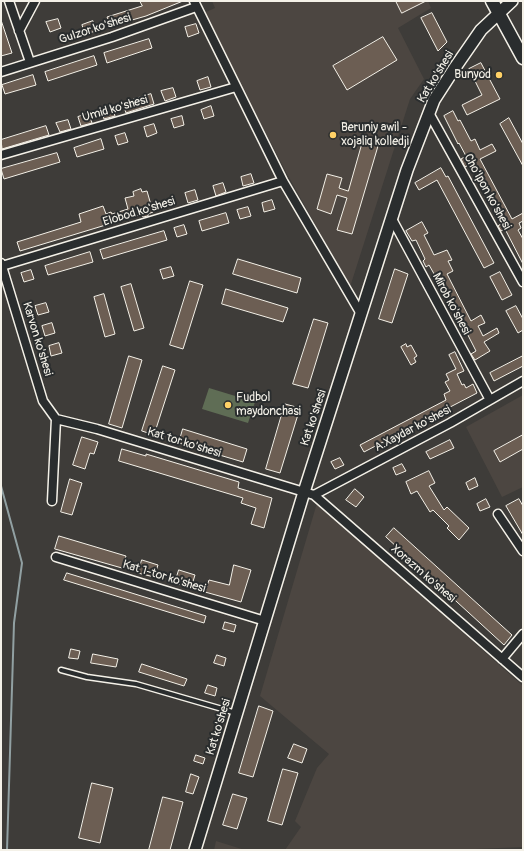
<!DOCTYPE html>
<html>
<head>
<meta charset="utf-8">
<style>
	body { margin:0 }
	#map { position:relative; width:524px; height:851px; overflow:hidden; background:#3e3c39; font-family:Pangolin,sans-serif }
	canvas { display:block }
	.frame { position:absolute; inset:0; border:2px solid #f4f1e8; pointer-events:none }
</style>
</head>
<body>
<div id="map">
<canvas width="524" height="851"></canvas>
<div class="frame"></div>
</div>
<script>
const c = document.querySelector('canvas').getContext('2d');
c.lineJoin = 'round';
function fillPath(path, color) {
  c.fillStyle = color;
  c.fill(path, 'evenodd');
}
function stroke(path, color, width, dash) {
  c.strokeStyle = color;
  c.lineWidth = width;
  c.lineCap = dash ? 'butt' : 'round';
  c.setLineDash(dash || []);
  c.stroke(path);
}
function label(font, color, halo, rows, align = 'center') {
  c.font = font + ' Pangolin,sans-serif';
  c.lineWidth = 4;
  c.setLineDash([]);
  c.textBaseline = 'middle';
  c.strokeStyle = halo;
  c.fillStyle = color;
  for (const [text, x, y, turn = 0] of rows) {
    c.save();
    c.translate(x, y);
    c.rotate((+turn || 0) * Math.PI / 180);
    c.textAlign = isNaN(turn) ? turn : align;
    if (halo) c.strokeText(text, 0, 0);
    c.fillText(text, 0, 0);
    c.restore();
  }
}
fillPath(new Path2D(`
	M212,1h216l3,7 -33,20 26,51 -14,20 -60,188 -64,-115 -82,-159 11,-5z
	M523,395v92l-21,10 -36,-70z
	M317,503l206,183v161l-71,3h-167l16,-23 -6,-6 22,-53 12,-14 -69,-58z
	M216,841l29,9h-31z`), '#4c4641');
fillPath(new Path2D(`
	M209,388l46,14 -7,21 -46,-14z`), '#5f6d55');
stroke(new Path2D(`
	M1,486l21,77 -8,60 -7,227`), '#91a0a2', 2);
const building = new Path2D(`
	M140,1h43l-37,15 -35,10 -4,-9 35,-11z
	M396,1h30l-24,12z
	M432,13l15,29 -9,9 -17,-33z
	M58,19l3,9 -11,4 -4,-10z
	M1,20l11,33 -11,3z
	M93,21l3,10 -11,3 -3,-9z
	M196,24l3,9 -11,4 -3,-10z
	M383,37l14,23 -50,30 -14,-24z
	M149,39l3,9 -45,15 -3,-10z
	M94,56l3,9 -49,16 -3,-9z
	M481,63l19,36 -33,16 -5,-10 20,-10 -13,-26z
	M33,75l3,10 -31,9 -3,-9z
	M208,77l3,10 -11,3 -3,-9z
	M173,88l3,9 -11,4 -4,-10z
	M151,94l3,10 -28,9 -3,-10z
	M112,106l3,10 -11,3 -3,-9z
	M211,106l3,10 -10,3 -3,-9z
	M453,111l5,10 2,-1 11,21 4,-2 5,11 12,-6 4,7 -16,8 32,60 11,-6v8l-4,2 2,5 -3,2 5,9v25l-18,-35 -4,2 -3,-5 4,-3 -32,-59 -5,3 -4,-8 5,-3 -7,-13 -1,1 -14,-28z
	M89,113l3,10 -11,3 -3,-9z
	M182,116l2,9 -10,3 -3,-9z
	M509,118l14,26v22l-23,-42z
	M68,120l3,9 -11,3 -4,-9z
	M154,124l3,9 -10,4 -3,-10z
	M46,126l3,9 -47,14 -1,-9z
	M125,133l3,9 -10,3 -3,-9z
	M101,139l3,10 -27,8 -3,-9z
	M363,141l15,5 -26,88 -15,-4 10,-32 -10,-3 -6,19 -14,-5 10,-35 15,4 -3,10 9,3z
	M57,153l3,9 -56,17 -3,-10z
	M441,168l5,9 2,-1 46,87 -10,5 -47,-88 -18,10 -4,-7z
	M251,174l3,9 -11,3 -2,-9z
	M223,183l3,9 -10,4 -3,-10z
	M141,189l1,3 5,-1 6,21 -5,2v2l-5,1 -1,-3 -122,37 -3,-9 64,-20 -2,-8 24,-8 3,8 5,-2 1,2 16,-5 -3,-11 9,-2 -1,-4z
	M195,190l3,10 -10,3 -3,-10z
	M272,200l3,9 -11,3 -2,-9z
	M248,207l3,9 -11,3 -3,-9z
	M226,213l3,10 -27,8 -3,-10z
	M422,222l6,11 -4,2 10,20 13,-5 5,10 -4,1 5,10 -6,3 24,47 10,-6 4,8 -7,3 5,10 14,-8 2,5 -15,9 6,9 -15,9 -4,-6 5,-3 -37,-73 -2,1 -8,-14 -3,2 -3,-6 2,-2 -9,-19 -4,1 -6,-10z
	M184,225l3,9 -10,3 -3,-9z
	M164,231l3,9 -64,19 -3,-9z
	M90,252l3,10 -45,13 -3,-9z
	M238,259l63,19 -4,15 -64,-19z
	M171,267l3,9 -11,3 -3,-9z
	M395,269l13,5 -16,49 -13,-4z
	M31,270l3,9 -10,3 -3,-9z
	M500,272l12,23 -10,5 -12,-23z
	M190,281l13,4 -20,64 -13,-4z
	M131,284l13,44 -10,3 -13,-44z
	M226,289l62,19 -5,14 -61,-18z
	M104,294l11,40 -10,3 -11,-40z
	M46,303l3,9 -11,3 -3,-9z
	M516,306l7,13v11l-5,3 -12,-22z
	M314,319l14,4 -20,65 -15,-4z
	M52,323l3,10 -10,3 -3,-10z
	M59,343l3,10 -11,3 -2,-10z
	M406,344l1,3 4,-2 6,11 -3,2 2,4 -5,3 -10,-18z
	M455,352l9,19 -7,3 5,11 2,-1 2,4 7,-4 4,9 -113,59 -4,-7 86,-45 -2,-6 6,-3 -5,-9 4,-2 -3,-6 10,-5 -7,-14z
	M129,356l13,4 -20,68 -13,-4z
	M523,356v10l-29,15 -4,-8z
	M163,366l12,4 -21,65 -12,-4z
	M285,404l15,4 -20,65 -14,-4z
	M183,429l64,20 -4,13 -64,-19z
	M523,435v14l-23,13 -6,-11z
	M82,437l16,5 -4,12 -4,-1 -5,16 -12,-4z
	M450,440l4,8 -24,11 -4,-7z
	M122,449l24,7v-2l93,28 -1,6 34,10 -8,30 -13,-4 5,-16 -15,-5 2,-5 -124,-37z
	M340,458l4,7 -9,4 -4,-7z
	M402,464l4,7 -10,4 -3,-7z
	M429,471l6,12 -6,3 15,24 3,-3 22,21 -10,12 -12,-12 2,-2 -16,-16 -3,2 -13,-21 -6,3 -5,-12z
	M475,478l3,8 -9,4 -3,-7z
	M70,479l12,4 -10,32 -11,-3z
	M355,489l9,8 -8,10 -10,-7z
	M486,499l4,8 -10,4 -3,-7z
	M519,499l4,7v29l-17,-29z
	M394,528l118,107 -8,10 -118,-108z
	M59,536l67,20 -4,12 -67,-19z
	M142,560l16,5 -4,12 -16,-4z
	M234,565l17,5 -10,32 -36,-10 4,-12 20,5z
	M179,570l16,5 -4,13 -16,-5z
	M67,573l139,43 -2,7 -140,-43z
	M225,622l11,3 -2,7 -11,-3z
	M71,649l9,2 -2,8 -9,-1z
	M93,654l25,5 -2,8 -25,-4z
	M217,655l9,3 -2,8 -10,-3z
	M142,664l45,15 -3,7 -45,-14z
	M208,685l9,3 -2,8 -10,-3z
	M259,706l14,5 -20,66 -14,-4z
	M294,744l13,5 -5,14 -14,-5z
	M196,755l9,3 -2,6 -9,-3z
	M283,769l15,4 -16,52 -14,-4z
	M191,774l8,3 -6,17 -7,-2z
	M92,783l21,5 -13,55 -21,-5z
	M233,794l14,4 -10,31 -14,-4z
	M163,797l20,5 -13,48h-21z`);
fillPath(building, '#6c5e53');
stroke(building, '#f4f1e8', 1);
const lane = new Path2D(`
	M61,670l26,7 49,7 100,29`);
const street = new Path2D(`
	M9,1l21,61
	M194,1l89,180 78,133
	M19,31l16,-30
	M1,72l111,-35 84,-30
	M429,113l94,169
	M1,155l235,-68
	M392,219l98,181
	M1,263l42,138 13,18
	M2,266l281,-85
	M56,419l41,10 217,66 209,182
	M314,495l136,-72 73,-42
	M52,501l4,-82
	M498,514l25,37
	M56,557l209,64
	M502,659l21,-25`);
const secondary = new Path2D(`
	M195,850l109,-358 103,-322 27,-70 20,-31 27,-39 31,-29`);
const primary = new Path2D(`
	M492,1l31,57`);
stroke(lane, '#f4f1e8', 7);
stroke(street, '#f4f1e8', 11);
stroke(secondary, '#f4f1e8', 14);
stroke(primary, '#f4f1e8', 15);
stroke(lane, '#2a2d2e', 4);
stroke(street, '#2a2d2e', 8);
stroke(secondary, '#2a2d2e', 11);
stroke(primary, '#2a2d2e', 12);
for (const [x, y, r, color] of [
	[499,75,4,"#ffd166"],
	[333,135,4,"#ffd166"],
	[228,405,4,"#ffd166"]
]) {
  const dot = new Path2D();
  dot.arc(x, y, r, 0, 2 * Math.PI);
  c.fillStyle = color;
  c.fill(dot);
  stroke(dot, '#2a2d2e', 1.5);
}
label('12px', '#f4f1e8', '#2a2d2e', [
	["Gulzor ko'shesi",95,29,-18],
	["Kat ko'shesi",436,77,-59],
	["Umid ko'shesi",115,109,-16],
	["Cho'lpon ko'shesi",487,192,61],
	["Elobod ko'shesi",139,212,-17],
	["Mirob ko'shesi",451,304,62],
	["Karvon ko'shesi",37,339,73],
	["Kat ko'shesi",314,418,-72],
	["A.Xaydar ko'shesi",413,429,-28],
	["Kat tor ko'shesi",184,443,17],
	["Xorazm ko'shesi",423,574,41],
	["Kat 1-tor ko'shesi",164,577,17],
	["Kat ko'shesi",219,727,-73]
]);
label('12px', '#f4f1e8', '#2a2d2e', [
	["Bunyod",491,75,"right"],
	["Beruniy awil -",341,128],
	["xojaliq kolledji",341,142],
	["Fudbol",236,398],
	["maydonchasi",236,412]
], 'left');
</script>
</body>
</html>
